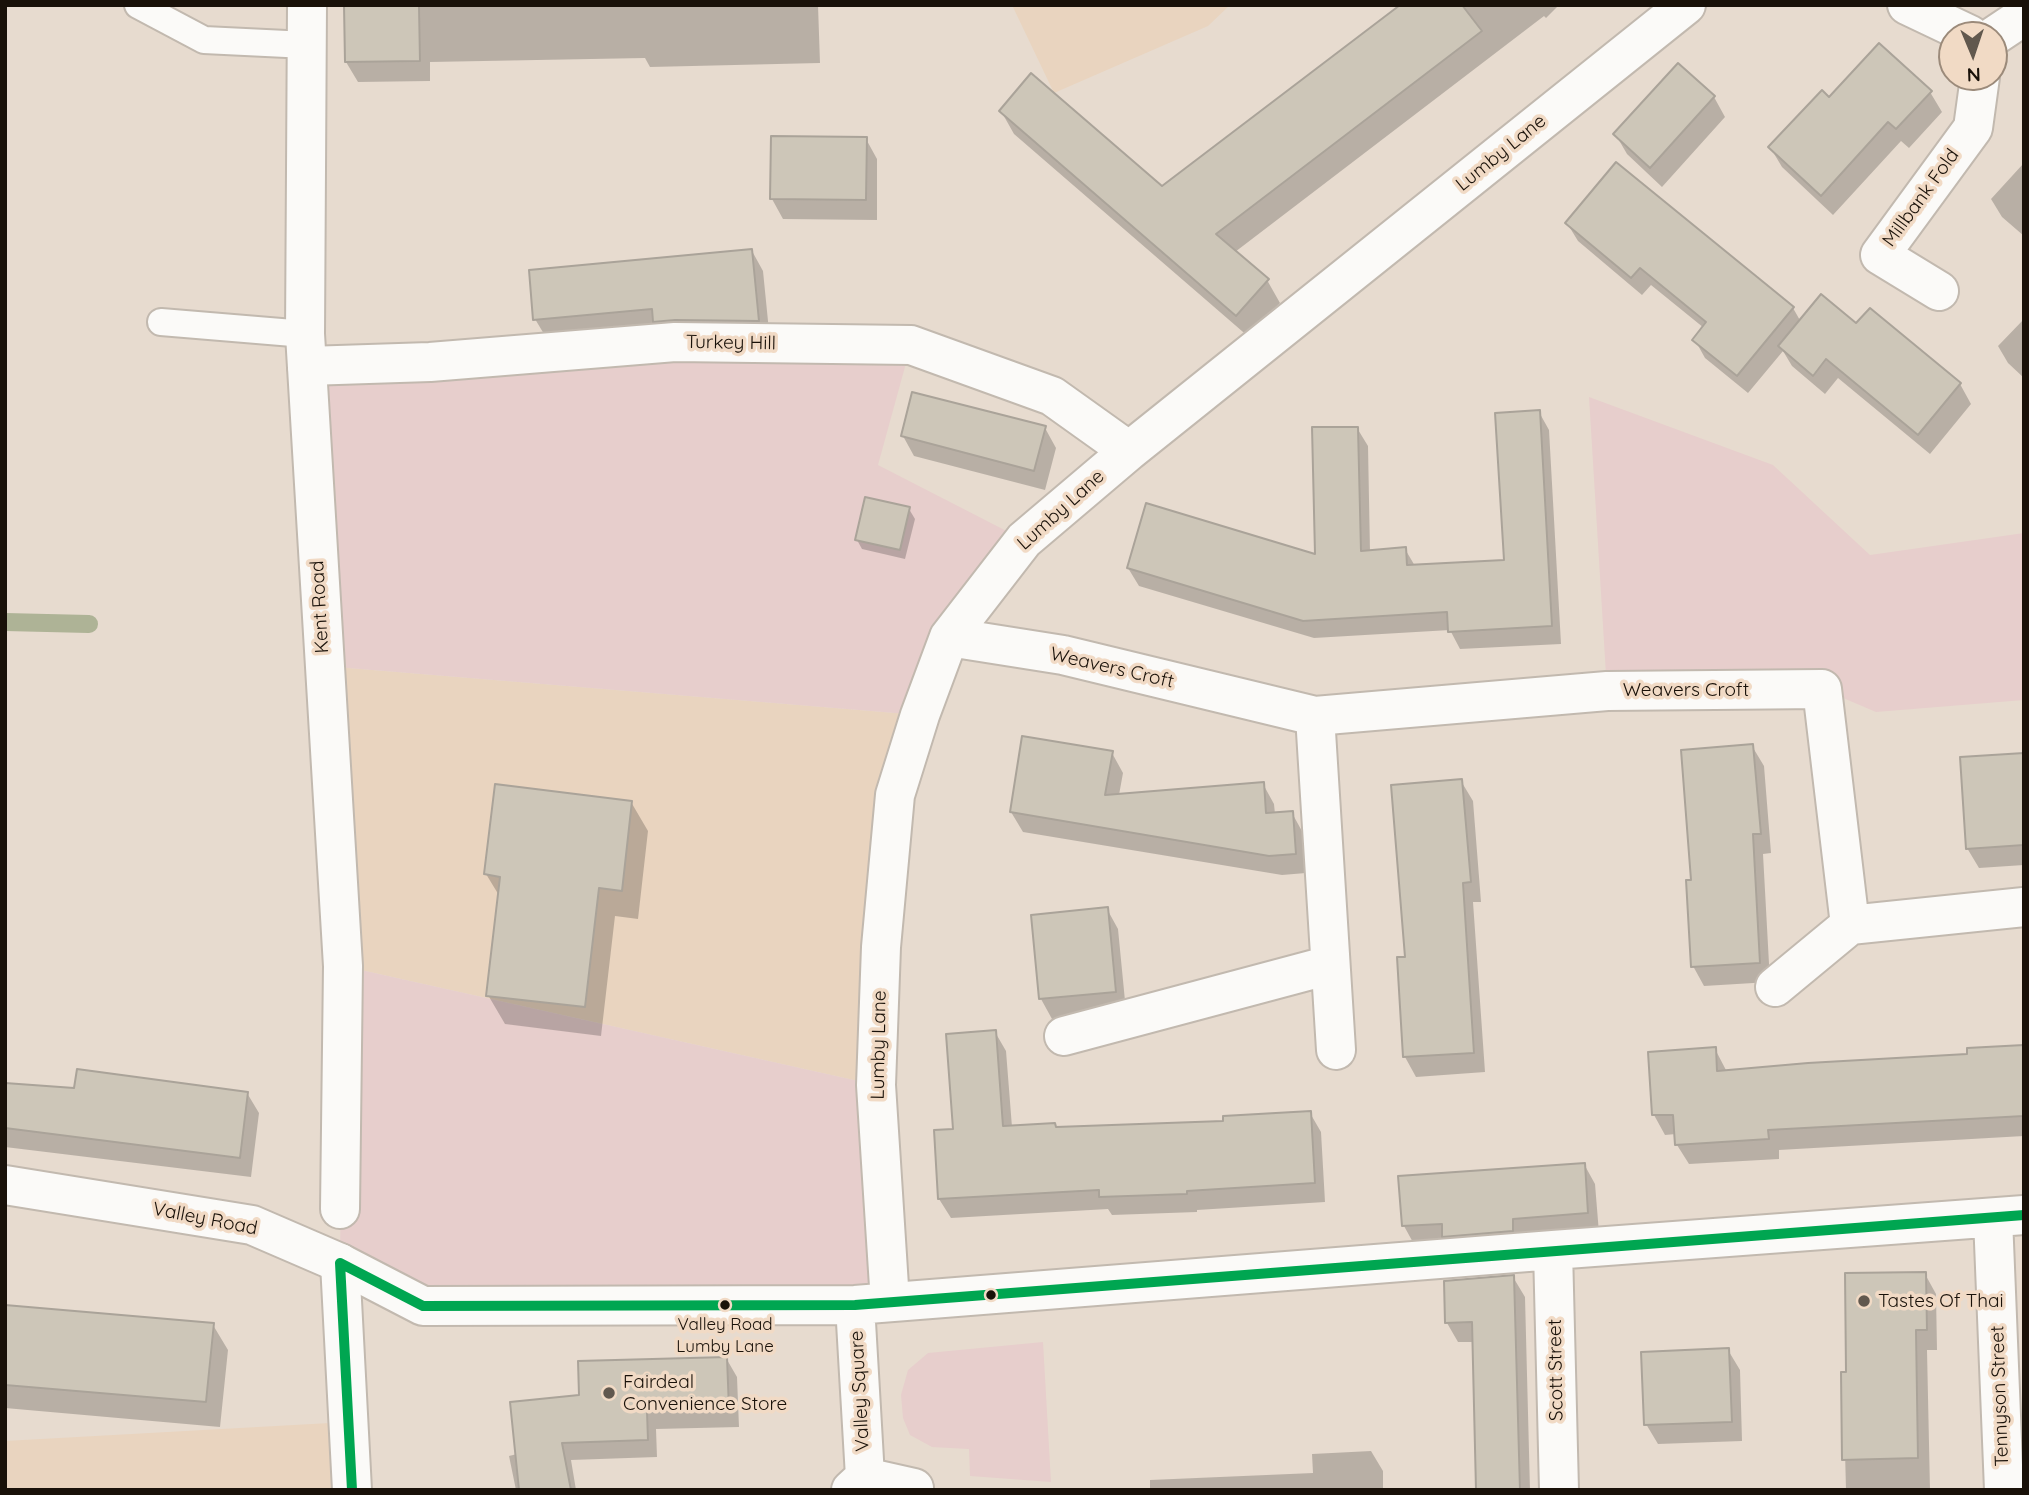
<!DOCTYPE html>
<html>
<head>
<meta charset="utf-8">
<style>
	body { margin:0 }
	#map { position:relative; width:2029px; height:1495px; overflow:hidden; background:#e7dbcf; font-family:Quicksand,sans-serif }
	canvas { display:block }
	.frame { position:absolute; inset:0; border:7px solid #191109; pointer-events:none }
	.north { position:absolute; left:1938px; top:21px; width:70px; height:70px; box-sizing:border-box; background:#f1dac5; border:2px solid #9b8a7a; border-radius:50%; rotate:178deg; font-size:19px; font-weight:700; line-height:28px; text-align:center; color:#191109 }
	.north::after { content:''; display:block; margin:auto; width:24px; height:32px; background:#61584e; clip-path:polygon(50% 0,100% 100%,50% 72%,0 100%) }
</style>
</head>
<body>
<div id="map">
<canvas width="2029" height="1495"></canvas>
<div class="frame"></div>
<div class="north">N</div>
</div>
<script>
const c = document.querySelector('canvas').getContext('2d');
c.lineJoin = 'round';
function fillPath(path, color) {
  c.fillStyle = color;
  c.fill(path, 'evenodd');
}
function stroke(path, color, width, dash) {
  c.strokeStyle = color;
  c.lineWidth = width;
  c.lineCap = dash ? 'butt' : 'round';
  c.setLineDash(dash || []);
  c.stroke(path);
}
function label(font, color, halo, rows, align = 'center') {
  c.font = font + ' Quicksand,sans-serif';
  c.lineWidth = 7;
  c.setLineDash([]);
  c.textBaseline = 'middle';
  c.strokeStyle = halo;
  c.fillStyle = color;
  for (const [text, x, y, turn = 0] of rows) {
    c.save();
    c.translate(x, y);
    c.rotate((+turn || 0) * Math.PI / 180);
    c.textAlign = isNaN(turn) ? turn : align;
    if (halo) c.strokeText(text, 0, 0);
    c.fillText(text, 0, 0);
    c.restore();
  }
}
fillPath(new Path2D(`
	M1012,5h218l-22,21 -154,67z
	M324,666l596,49 -44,370 -533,-119z
	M348,1422l4,68h-347v-49z`), '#e9d4bf');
fillPath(new Path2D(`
	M911,345l-33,120 146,75 -104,175 -596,-49 -17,-300z
	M1589,397l184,68 97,90 154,-22v167l-148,12 -54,-23 -215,2z
	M343,966l533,119 14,217 -467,4 -83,-43z
	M1043,1342l8,140 -81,-6 -1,-27 -37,-2 -22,-12 -7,-17 -2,-23 7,-25 20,-17z`), '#e7cecc');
fillPath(new Path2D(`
	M346,5h472l2,58 -170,4 -5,-9 -215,4v19l-72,1 -12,-20z
	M1402,5h157l-13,13 -2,-2 -309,236 32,28 13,23 -30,35 -236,-204 -13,-23 160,78z
	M1930,92l12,20 -33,36 -8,-7 -68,74 -51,-48 -12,-20 60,-47z
	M1714,97l11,20 -63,70 -35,-33 -11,-19z
	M866,139l11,20v61l-94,-1 -11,-20z
	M2023,164l1,1v71l-22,-19 -11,-18z
	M1567,223l226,85 8,14 159,62 11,20 -41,50 -92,-76 -13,16 -33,-28 -9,-15 -35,42 -43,-35 -10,-18 9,-12 -53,-43 -9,10 -64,-54z
	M752,251l11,20 7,70 -223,-2 -12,-20z
	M2024,319v59l-16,-15 -10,-17z
	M1539,412l10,18 12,214 -101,5 -10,-19 -136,8 -175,-52 -11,-18 189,-12 40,-128 11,18 2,106 35,-3 10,17 91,-4z
	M1045,428l11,20 -11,42 -131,-34 -11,-20z
	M909,509l6,10 -10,40 -43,-10 -5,-9z
	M1752,746l12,20 7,87 -8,1 7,128 -66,4 -11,-20v-84z
	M1112,753l11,20 -4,22 144,-11 11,20 1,10 17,-1 11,20 3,40 -24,2 -259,-43 -12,-20z
	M2024,755v110l-45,3 -12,-20z
	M1461,781l12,20 8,101h-8l12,170 -69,5 -11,-20z
	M631,802l17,29 -10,88 -23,-3 -14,120 -96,-12 -17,-29 12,-98 -14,-23z
	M1107,909l11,20 8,82 -74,8 -11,-20z
	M995,1032l11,19 6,76 45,1 168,-6 85,-9 11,19 4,70 -128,8v2l-85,3 -4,-6 -157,9 -12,-19 -4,-67 20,-2z
	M2024,1047v89l-245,14v9l-90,5 -12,-19 -1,-11 -11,1 -11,-20 61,-66 12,23 242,-16z
	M5,1084l71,6 171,3 12,20 -8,64 -246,-30z
	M1584,1164l11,20 4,49 -184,13 -11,-20z
	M1925,1274l11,20 1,56h-10l3,140h-84l-3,-116h5z
	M1513,1277l12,20 5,193h-52l-3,-148h-17l-11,-19z
	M5,1307l208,18 15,25 -8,77 -215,-19z
	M1728,1350l12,20 2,71 -84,3 -12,-20z
	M726,1358l11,19 2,50 -83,2 1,28 -86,3 5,30h-60l-7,-34 8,-2 63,-58z
	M1371,1451l12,20v19h-233v-10l163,-7 -1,-19z`), '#0003');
stroke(new Path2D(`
	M5,622l84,2`), '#aeb396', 18);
const building = new Path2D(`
	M344,5h75l1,56 -75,1z
	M1400,5h62l20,26 -266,203 53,45 -33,37 -237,-205 32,-38 131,113z
	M1879,43l53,48 -36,38 -8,-7 -67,74 -53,-49 54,-57 7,7z
	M1678,63l37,33 -65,72 -37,-34z
	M771,136l96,1 -1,63 -96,-1z
	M1616,162l178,145 -57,69 -45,-36 14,-18 -66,-54 -9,10 -66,-55z
	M752,249l7,72 -84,-1 -22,2 -1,-13 -119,11 -4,-50z
	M1821,294l35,29 14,-15 91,75 -43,52 -92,-76 -13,17 -35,-30z
	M912,392l134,34 -12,45 -133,-35z
	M1540,410l12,216 -104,6 -1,-20 -144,9 -176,-53 19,-65 169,51 -3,-127h46l3,124 45,-4 1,18 97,-5 -9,-147z
	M865,497l45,10 -10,43 -45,-10z
	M1022,736l91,15 -8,44 159,-13 2,31 27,-2 3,43 -27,2 -259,-44z
	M1753,744l8,90h-8l7,129 -69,4 -5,-87h5l-10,-130z
	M2024,753v92l-58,4 -6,-92z
	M1462,779l9,103 -8,1 11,170 -71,4 -6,-100h8l-14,-172z
	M495,784l137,17 -10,90 -23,-3 -14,119 -99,-11 14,-119 -16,-3z
	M1108,907l8,85 -77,7 -8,-84z
	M996,1030l7,96 52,-3 1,4 167,-6v-5l88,-5 4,72 -128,8v3l-88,3v-7l-161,9 -4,-69 19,-1 -7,-95z
	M2024,1045v71l-256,14 1,9 -94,6 -2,-30h-21l-4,-63 68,-5 1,24 91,-8 159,-9v-6z
	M77,1069l171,23 -8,66 -235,-30v-45l69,5z
	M1585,1163l3,50 -75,6v12l-71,6v-13l-40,2 -4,-50z
	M1926,1272l1,58h-11l2,128 -76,2 -1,-88h5l-1,-99z
	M1514,1275l6,215h-44l-4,-168 -27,1 -1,-42z
	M5,1305l209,18 -8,79 -201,-17z
	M1729,1348l3,74 -88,3 -3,-73z
	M727,1357l2,52 -82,2 1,29 -86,3 9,47h-52l-9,-88 69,-7 -1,-34z`);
fillPath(building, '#cdc6b8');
stroke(building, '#aaa399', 2);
const lane = new Path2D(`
	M138,5l66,35 103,5
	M161,322l144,12`);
const street = new Path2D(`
	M1907,5l63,30
	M1994,36l30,-20
	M1939,291l-59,-36 93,-127 7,-51
	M307,366l123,-4 245,-20 236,3 141,51 77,55
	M949,637l114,18 252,61 292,-25 215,-2 28,236 174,-18
	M1315,716l21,334
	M1775,987l75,-62
	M1064,1036l266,-71
	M5,1185l247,40 88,38 83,43 432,-1 698,-55 471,-35
	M1993,1218l11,272
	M1553,1250l6,240
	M890,1302l-14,-217 5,-138 14,-152 25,-80 29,-78 75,-97 105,-89 557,-446
	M865,1477l49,11
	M851,1490l14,-13 -10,-172`);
const secondary = new Path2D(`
	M307,5l-2,329 38,632 -3,243
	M340,1263l12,227`);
stroke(lane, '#c2b9af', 30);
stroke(street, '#c2b9af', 42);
stroke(secondary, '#c2b9af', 42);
stroke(lane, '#fbfaf8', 26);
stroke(street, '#fbfaf8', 38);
stroke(secondary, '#fbfaf8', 38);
stroke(new Path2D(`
	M340,1263l83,43 432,-1 1169,-90
	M340,1263l12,227`), '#00a651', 10);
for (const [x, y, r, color] of [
	[991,1295,6,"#191109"],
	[1864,1301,7,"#61584e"],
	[725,1305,6,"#191109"],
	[609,1393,7,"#61584e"]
]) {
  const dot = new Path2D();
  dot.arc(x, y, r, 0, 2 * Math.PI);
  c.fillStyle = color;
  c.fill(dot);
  stroke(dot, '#f1dac5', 2.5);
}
label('17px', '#191109', '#f1dac5', [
	["Valley Road",725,1325],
	["Lumby Lane",725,1347]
]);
label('19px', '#191109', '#f1dac5', [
	["Lumby Lane",1501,153,-39],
	["Millbank Fold",1921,198,-54],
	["Turkey Hill",731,343,1],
	["Lumby Lane",1061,510,-42],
	["Kent Road",320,607,-93],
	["Weavers Croft",1112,668,13],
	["Weavers Croft",1686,690],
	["Lumby Lane",879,1045,-89],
	["Valley Road",205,1219,11],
	["Scott Street",1556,1370,-91],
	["Valley Square",860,1391,-93],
	["Tennyson Street",2000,1396,-92]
]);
label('19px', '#191109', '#f1dac5', [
	["Tastes Of Thai",1878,1301],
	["Fairdeal",623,1382],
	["Convenience Store",623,1404]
], 'left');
</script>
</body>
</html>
